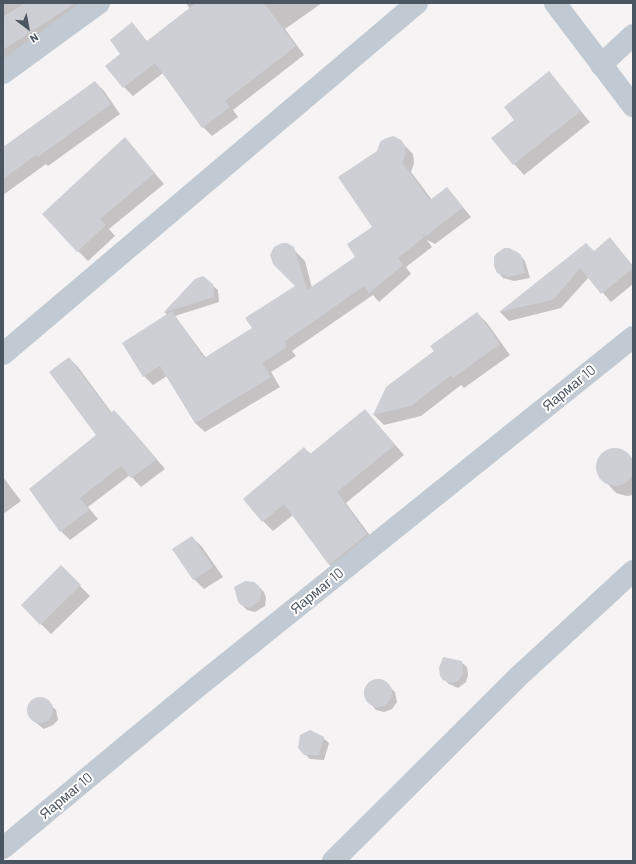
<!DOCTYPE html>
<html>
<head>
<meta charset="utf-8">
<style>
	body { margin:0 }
	#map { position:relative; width:636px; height:864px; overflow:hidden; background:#f5f3f3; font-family:Barlow,sans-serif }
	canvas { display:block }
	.frame { position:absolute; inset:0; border:4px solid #4a5661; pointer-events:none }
	.north { position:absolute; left:8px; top:8px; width:40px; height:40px; -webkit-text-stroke:3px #fff; paint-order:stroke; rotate:148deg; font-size:11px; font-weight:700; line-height:16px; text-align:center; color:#4a5661 }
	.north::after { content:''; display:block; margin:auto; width:14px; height:18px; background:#4a5661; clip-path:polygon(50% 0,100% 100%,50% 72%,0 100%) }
</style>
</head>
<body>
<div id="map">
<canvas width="636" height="864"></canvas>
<div class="frame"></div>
<div class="north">N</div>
</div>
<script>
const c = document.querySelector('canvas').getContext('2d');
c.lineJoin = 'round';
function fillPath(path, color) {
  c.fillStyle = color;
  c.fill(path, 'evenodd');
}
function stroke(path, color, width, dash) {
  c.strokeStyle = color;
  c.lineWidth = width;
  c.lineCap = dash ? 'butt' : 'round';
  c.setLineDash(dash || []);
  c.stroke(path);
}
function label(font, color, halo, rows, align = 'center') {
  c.font = font + ' Barlow,sans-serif';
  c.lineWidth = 4;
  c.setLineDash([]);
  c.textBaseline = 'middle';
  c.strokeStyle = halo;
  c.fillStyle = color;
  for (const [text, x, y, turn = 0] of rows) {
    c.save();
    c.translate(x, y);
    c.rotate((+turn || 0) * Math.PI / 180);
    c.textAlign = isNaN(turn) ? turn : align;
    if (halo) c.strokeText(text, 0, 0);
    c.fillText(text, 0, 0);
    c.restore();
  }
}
fillPath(new Path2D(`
	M3,3h94l-94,68z
	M186,3h136l-37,26 19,26 -71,55 5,7 -26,19 -9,-9 -40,-54 -30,23 -9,-9 -3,-33 10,-30 17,18 42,-33z
	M549,73l41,49 -66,53 -10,-11 2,-44z
	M95,82l9,9 16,23 -72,52 -2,-2 -43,31v-47z
	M388,138h9l16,16 1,9 -3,9 21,28 15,-12 24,29 -36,27 -8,-4 5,7 -26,20 5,7 -32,28 -6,-7 -81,56 4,5 -25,16 9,15 -75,45 -10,-9 -28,-47 -14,9 -9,-9 23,-61 -2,-2 31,-33 16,5 6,5 1,12 -44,14 31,42 47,-29 44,-42 -7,-41 15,15 7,27 45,-31 16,-30 4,-75 4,-10z
	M125,139l39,45 -55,45 6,7 -27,25 -10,-10z
	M610,238l23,28v18l-22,18 -22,-25 -28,31 -52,13 -9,-9 86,-67 8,7z
	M517,252l8,9 5,17 -16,3 -11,-3 -5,-6z
	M477,313l10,10 23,32 -46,33 -3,-3 -40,31 -37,9 -10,-10 13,-27 48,-37z
	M69,358l9,9 34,46 2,-2 9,9 42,49 -24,18 -11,-12 -42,32 10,12 -28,21 -9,-9 36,-96z
	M365,410l39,45 -58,48 31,42 -37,30 -10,-10 -37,-50 -20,16 -10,-10 41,-73 7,6z
	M616,449l5,1 12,10v35l-6,1 -11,-3 -18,-20v-11l6,-10z
	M3,477l18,24 -18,13z
	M192,537l10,10 21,30 -19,12 -10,-10z
	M61,567l29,29 -39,38 -29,-29z
	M259,587l5,5 2,6 -1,8 -10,6 -8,-2 -8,-8z
	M461,662l6,5 1,8 -2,7 -8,6 -9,-4 -5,-5z
	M375,680l8,1 12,11 2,10 -5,7 -8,3 -8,-2 -11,-13 -1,-4 3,-8z
	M36,698l8,1 12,11 2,10 -5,5 -9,4 -14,-11 -3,-8z
	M323,738l6,5 -5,17 -14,-1 -5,-5z`), '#0003');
fillPath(new Path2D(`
	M25,3h50l-72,47v-33z
	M196,3h68l32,43 -71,55 5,6 -28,21 -47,-65 -32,25 -18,-22 15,-12 -10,-14 22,-18 15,19z
	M549,71l32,40 -68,54 -22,-27 23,-18 -10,-13z
	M95,81l16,23 -73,53 -2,-2 -33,24v-32z
	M393,136l8,4 3,4 2,9 -4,9 28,38 17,-13 16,20 -37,29 -5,-3 3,4 -26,21 5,7 -34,28 -5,-7 -80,56 3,5 -25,16 9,14 -76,46 -35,-57 -17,11 -21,-34 50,-32 32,47 48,-30 -7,-10 50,-32 -22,-22 -3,-9 4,-8 8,-4h5l7,4 13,43 48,-33 -8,-13 25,-17 -34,-50 39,-26 3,-9 4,-3z
	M125,137l30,36 -55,46 6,6 -29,27 -35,-38z
	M610,237l23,31 -32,26 -21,-26 -24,29 -4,3 -53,12 87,-69 8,8z
	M504,248h5l8,4 4,3 4,18 -17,4 -11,-4 -3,-7v-9l3,-4z
	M203,276l10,8 1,13 -51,16 32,-34z
	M477,312l23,32 -47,34 -2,-3 -40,31 -38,9 13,-28 48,-36 -4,-5z
	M69,357l42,56 3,-3 43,49 -26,19 -10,-12 -41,32 9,12 -29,22 -31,-43 67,-54 -47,-63z
	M365,409l30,36 -58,47 30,42 -38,31 -45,-61 -22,18 -19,-23 61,-52 6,7z
	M596 467a19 19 0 1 1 38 0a19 19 0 1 1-38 0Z
	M192,536l21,31 -20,13 -21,-31z
	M61,565l20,20 -41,40 -19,-20z
	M245,581l9,1 5,4 2,6 -1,8 -10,8 -9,-3 -3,-3 -4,-15z
	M443,657l19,4 1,13 -4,6 -7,3 -9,-3 -3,-4 -1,-8z
	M364 693a14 14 0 1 1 28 0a14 14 0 1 1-28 0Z
	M27 710a13 13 0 1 1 26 0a13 13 0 1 1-26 0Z
	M310,730l14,7 -5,18h-15l-6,-7 2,-13z`), '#cdcfd5');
stroke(new Path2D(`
	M555,3l78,103
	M601,65l32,-30
	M3,73l96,-70
	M3,354l414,-351
	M3,848l193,-160 437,-351
	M333,861l187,-186 113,-104`), '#c1cad2', 22);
label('14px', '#4a5661', '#fff', [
	["Яармаг 10",569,388,-39],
	["Яармаг 10",317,591,-39],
	["Яармаг 10",66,796,-40]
]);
</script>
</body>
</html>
